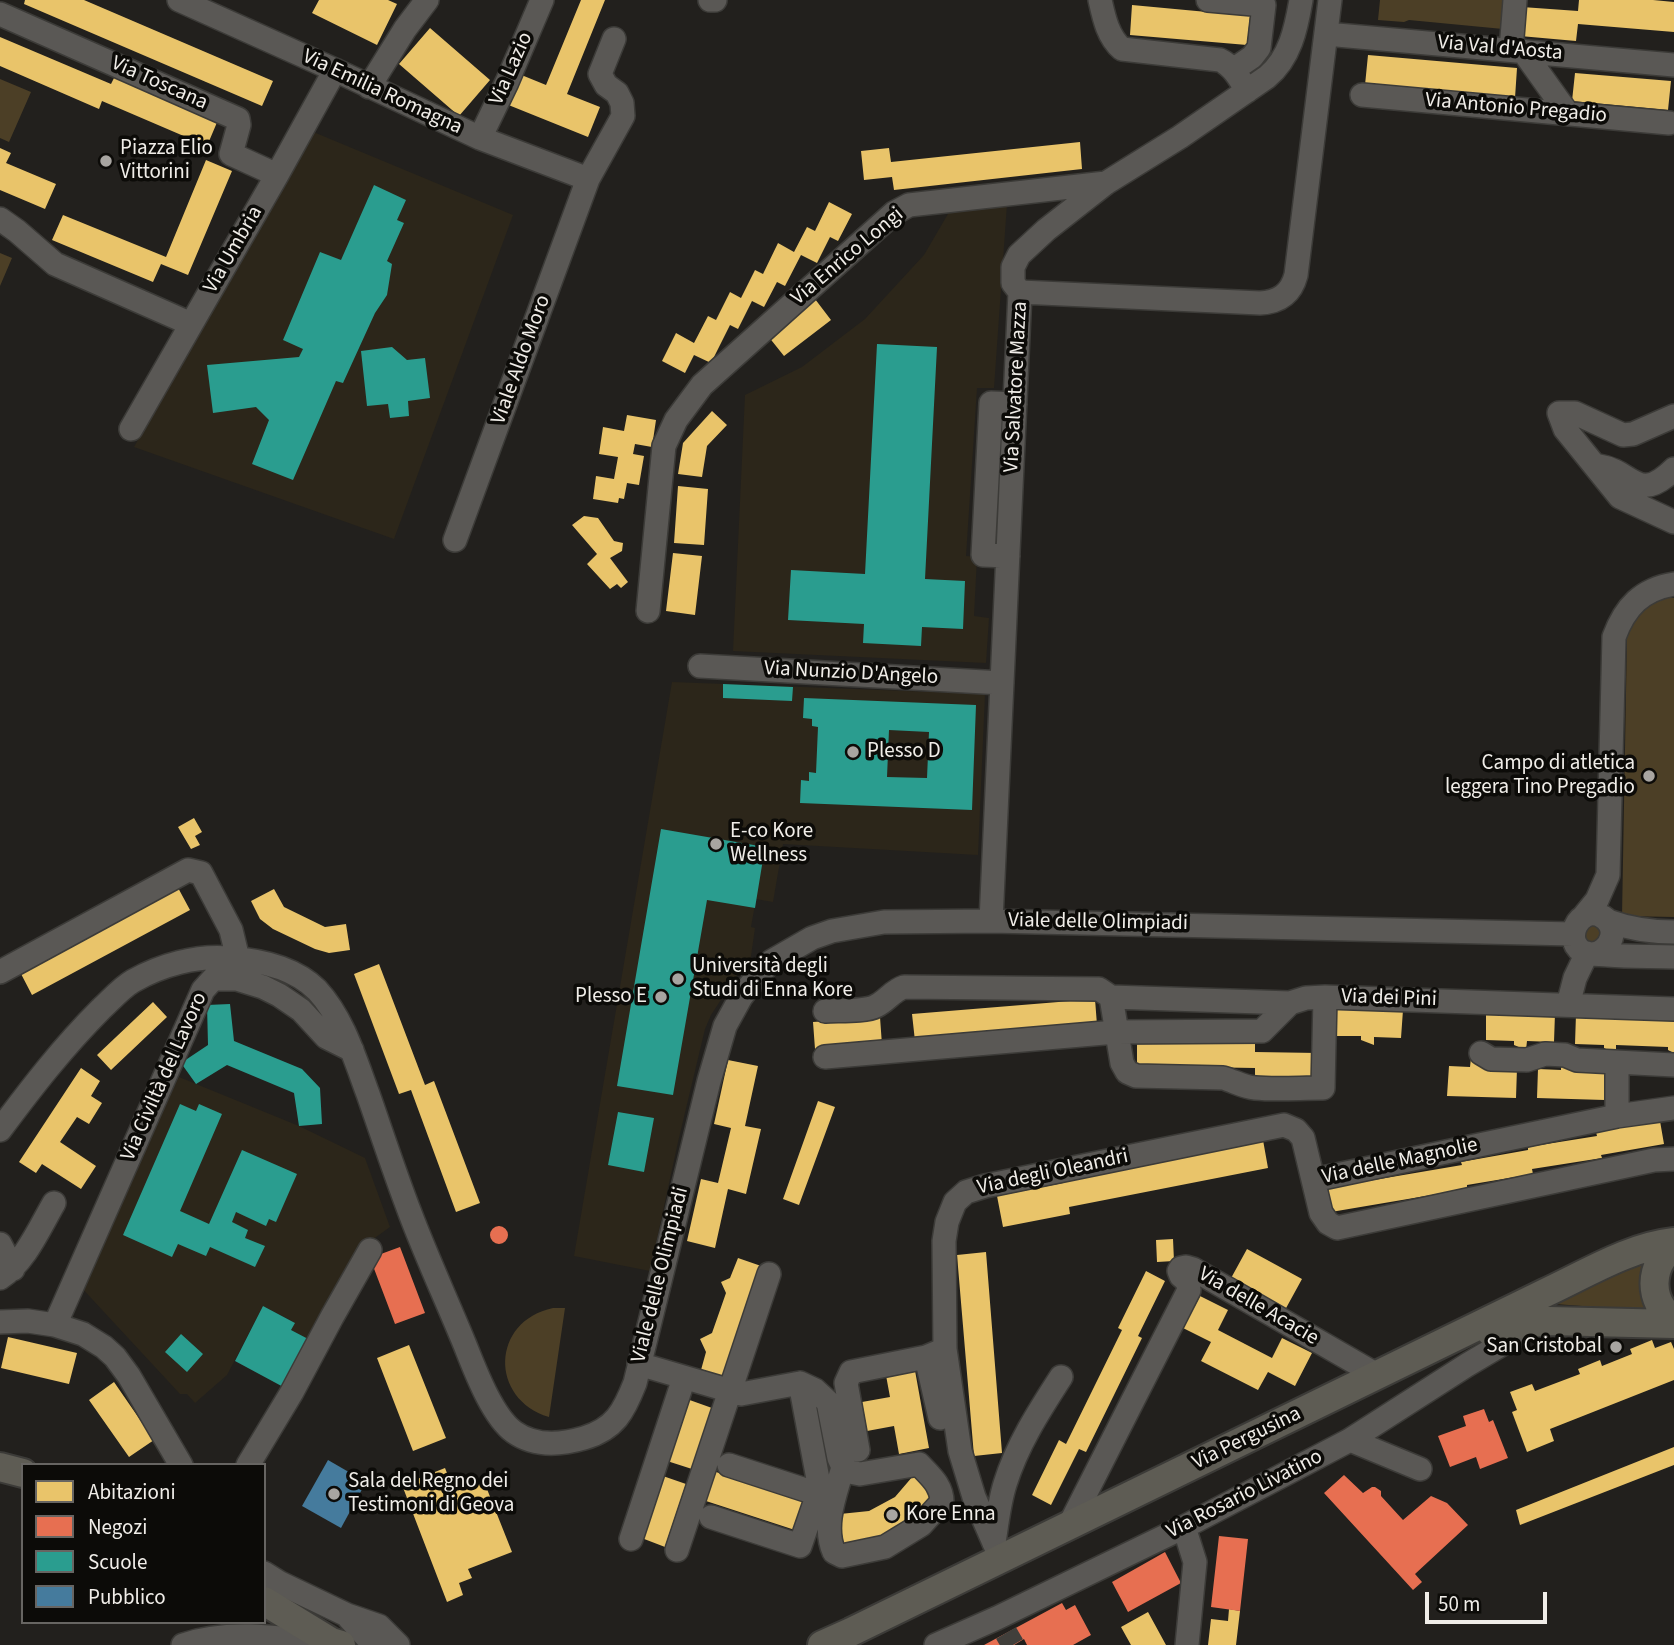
<!DOCTYPE html>
<html>
<head>
<meta charset="utf-8">
<style>
	body { margin:0 }
	#map { position:relative; width:1674px; height:1645px; overflow:hidden; background:#22201d; font-family:"Source Sans 3",sans-serif }
	canvas { display:block }
	.legend { position:absolute; left:21px; top:1463px; width:245px; height:161px; box-sizing:border-box; background:#0c0b08; border:2px solid #676562; margin:0; padding:9px 12px; list-style:none; font-size:21px; color:#f0ede8 }
	.legend li { display:flex; align-items:center; gap:14px; height:35px }
	.legend b { width:35px; border:2px solid #676562 }
	.scale { position:absolute; left:1425px; top:1592px; width:122px; height:32px; box-sizing:border-box; border:4px solid #f0ede8; border-top:0; padding-left:9px; font-size:21px; line-height:24px; white-space:nowrap; color:#f0ede8; -webkit-text-stroke:5px #0c0b08; paint-order:stroke }
</style>
</head>
<body>
<div id="map">
<canvas width="1674" height="1645"></canvas>
<ul class="legend">
<li><b style="height:19px;background:#e9c46a"></b>Abitazioni</li>
<li><b style="height:19px;background:#e76f51"></b>Negozi</li>
<li><b style="height:19px;background:#2a9d8f"></b>Scuole</li>
<li><b style="height:19px;background:#457b9d"></b>Pubblico</li>
</ul>
<div class="scale">50 m</div>
</div>
<script>
const c = document.querySelector('canvas').getContext('2d');
c.lineJoin = 'round';
function fillPath(path, color) {
  c.fillStyle = color;
  c.fill(path, 'evenodd');
}
function stroke(path, color, width, dash) {
  c.strokeStyle = color;
  c.lineWidth = width;
  c.lineCap = dash ? 'butt' : 'round';
  c.setLineDash(dash || []);
  c.stroke(path);
}
function label(font, color, halo, rows, align = 'center') {
  c.font = font + ' "Source Sans 3",sans-serif';
  c.lineWidth = 7;
  c.setLineDash([]);
  c.textBaseline = 'middle';
  c.strokeStyle = halo;
  c.fillStyle = color;
  for (const [text, x, y, turn = 0] of rows) {
    c.save();
    c.translate(x, y);
    c.rotate((+turn || 0) * Math.PI / 180);
    c.textAlign = isNaN(turn) ? turn : align;
    if (halo) c.strokeText(text, 0, 0);
    c.fillText(text, 0, 0);
    c.restore();
  }
}
fillPath(new Path2D(`
	M311,131l202,84 -119,324 -260,-92z
	M1007,204l-13,184h-17l-11,168 11,1 -3,59 15,2 -3,45 -253,-12 12,-256 57,-28 63,-48 59,-64 28,-48z
	M672,682l313,12 -7,161 -195,-11 -10,58 -17,-3 -5,28 4,1 -5,35 -10,-1 -2,12 -27,41 -6,14 -27,113 -28,129 -76,-15z
	M179,1077l120,49 66,32 25,69 -25,18 -53,96 -21,-11 3,-8 -31,-16 -36,69 -32,28 -8,-9h-7l-101,-109 88,-194 6,-2z`), '#2c261a');
fillPath(new Path2D(`
	M1380,0h125l-2,29 -94,-9 -5,2 -26,-2z
	M0,79l31,13 -22,50 -9,-4z
	M0,253l12,5 -12,28z
	M1665,598h9v319l-52,-1 5,-279c10,-21 16,-30 38,-39z
	M1591,924l8,2 4,10 -10,8 -8,-5 -1,-9z
	M1644,1264l-2,18 8,29 -95,-7 63,-30z
	M553,1308h12l-16,109c-60,-18 -58,-96 4,-109z`), '#4c3f26');
fillPath(new Path2D(`
	M25,0h59l189,81 -11,25 -238,-102z
	M319,0h69l9,4 -20,41 -65,-32z
	M581,0h24l-38,94 33,13 -12,30 -82,-33 13,-30 27,11z
	M1579,0h74l21,2v30l-96,-8 -2,17 -56,-5 2,-29 56,4z
	M1132,5l118,11 -3,29 -117,-10z
	M430,28l60,52 -31,36 -60,-52z
	M0,37l111,47 4,-8 103,44 -11,26 -105,-45 -3,8 -99,-43z
	M1368,55l149,13 -2,30 -150,-13z
	M1575,73l96,8 -3,29 -96,-9z
	M1080,142l2,27 -188,21 -2,-13 -28,3 -3,-29 28,-3 2,14z
	M0,148l11,5 -5,10 50,21 -11,25 -45,-19z
	M206,160l26,11 -44,104 -27,-11 -8,18 -101,-42 11,-25 103,42z
	M829,202l23,12 -14,27 -8,-4 -13,26 -16,-8 -16,31 -8,-4 -13,25 -12,-6 -14,28 -8,-4 -19,38 -17,-8 -9,18 -23,-12 14,-28 18,10 14,-27 8,4 14,-28 11,6 14,-28 8,4 15,-31 16,9 13,-25 8,4z
	M815,299l16,21 -47,36 -16,-20z
	M712,411l15,14 -20,21 -5,31 -24,-3 5,-31z
	M627,415l29,5 -4,27 -17,-3 -2,10 11,2 -5,29 -12,-2 -3,16 -5,-1 -1,5 -25,-4 3,-23 18,3 4,-22 -19,-3 4,-27 21,4z
	M678,486l30,3 -4,56 -30,-2z
	M584,516l14,2 16,23 9,2 -1,8 -12,7 18,24 -7,6 -4,-4 -7,5 -23,-25 10,-10 -25,-29z
	M673,553l29,3 -7,59 -29,-4z
	M194,818l8,14 -7,4 5,9 -9,4 -13,-22z
	M176,884l14,26 -158,85 -13,-25z
	M274,889l10,18 41,20 21,-3 4,26 -21,3 -14,-4 -42,-20 -13,-10 -9,-18z
	M379,964l46,121 9,-4 46,122 -24,9 -45,-122 -12,4 -45,-120z
	M1095,999l2,26 -182,16 -3,-27z
	M153,1002l14,15 -56,53 -14,-15z
	M1334,1008l69,2 -2,28 -27,-1v8l-13,-5v-4h-28z
	M1486,1011l69,2 -1,29 -27,-1 -1,9 -12,-5v-4l-28,-1z
	M1576,1014l98,3v36l-6,-3v-3l-52,-2v9l-12,-6v-3l-29,-1z
	M880,1017l2,28 -67,4 -2,-27z
	M1137,1038l118,1v13l63,1 -1,28 -62,-1v-12l-118,-2z
	M1471,1058l12,5 34,5 -1,30 -69,-2 2,-30 21,1z
	M728,1060l30,6 -13,60 16,3 -15,65 -18,-5 -13,59 -28,-7 14,-62 17,4 13,-55 -17,-4z
	M1561,1061l11,5v4l34,1 -1,29 -68,-2 1,-29 23,1z
	M81,1068l19,13 -9,15 11,7 -13,21 -12,-7 -17,25 36,24 -15,23 -39,-25 -6,9 -17,-11z
	M818,1101l17,6 -36,98 -16,-6z
	M1660,1121l4,23 -63,11 1,3 -70,11 1,5 -66,11v4l-136,23 -4,-24 135,-23 -1,-3 67,-12v-3l69,-11 -1,-4z
	M1263,1140l5,28 -199,39 1,7 -67,13 -6,-31 66,-13 -1,-4z
	M1173,1239l1,22 -17,1 -1,-22z
	M1247,1249l55,30 -17,31 -55,-30z
	M986,1252l16,201 -28,3 -17,-201z
	M738,1258l26,9 -36,112 -27,-9 5,-18 -6,-13 12,-6 14,-40 -5,-11 9,-4z
	M1146,1271l19,10 -27,55 4,2 -56,114 -7,-3 -28,56 -19,-10 27,-55 7,4 56,-114 -4,-2z
	M1200,1296l28,14 -10,20 54,28 10,-20 30,15 -17,33 -27,-14 -10,18 -57,-29 10,-19 -28,-14z
	M8,1337l69,16 -8,31 -68,-16z
	M1652,1340l3,8 16,-6 3,7v31l-124,49 4,12 -27,11 -15,-40 5,-2 -7,-18 22,-8 3,7 45,-17 -2,-5 22,-9 2,6 30,-12 -2,-5z
	M409,1345l37,93 -33,13 -36,-93z
	M914,1365l15,83 -30,6 -5,-28 -27,5 -5,-29 28,-5 -5,-27z
	M114,1382l40,58 -25,17 -40,-57z
	M684,1398l28,10 -20,61 -28,-9z
	M1674,1447v18l-154,60 -4,-15z
	M445,1468l9,23 29,-12 29,73 -44,17 4,9 -13,5 4,12 -16,7 -45,-117z
	M716,1472l94,31 -9,29 -95,-31z
	M660,1475l26,9 -21,63 -26,-10z
	M913,1476l23,20 -18,20 -36,22 -39,7 -3,-31 29,-3 26,-14z
	M1229,1609l11,2 -4,34h-28l3,-26 17,2z
	M1148,1612l18,33h-35l-10,-18z`), '#e9c46a');
fillPath(new Path2D(`
	M490 1235a9 9 0 1 1 18 0a9 9 0 1 1-18 0Z
	M400,1247l25,66 -30,11 -25,-66z
	M1484,1409l5,13 4,-2 15,38 -28,11 -4,-12 -26,10 -12,-31 28,-10 -3,-10z
	M1344,1475l19,18 9,-6h3l6,4v5l22,24 28,-24 16,7 21,22 -53,49 7,8 -9,8 -89,-97z
	M1219,1536l29,3 -8,72 -29,-4z
	M1165,1552l16,31 -53,29 -16,-30z
	M1062,1603l4,7 9,-5 16,30 -18,10h-46l-3,-6 -10,6h-30z`), '#e76f51');
fillPath(new Path2D(`
	M374,185l32,15 -9,20 7,3 -17,38 5,3 -5,31 -12,18 -32,70 -7,-2 -43,99 -41,-16 17,-44 -13,-13 -43,6 -6,-48 92,-8 4,-8 -20,-9 37,-88 21,8z
	M877,344l60,3 -12,232 40,2 -2,48 -41,-2 -1,19 -58,-3 1,-19 -76,-4 3,-50 74,4z
	M392,347l15,13 18,-2 5,40 -22,3 1,15 -19,2 -2,-14 -21,2 -6,-55z
	M723,684l70,3 -1,14 -69,-3z
	M804,698l172,7 -4,105 -172,-7 1,-23 8,1v-9l7,1 2,-46 -6,-1v-7l-9,-1zM889,730l40,2 -2,46 -40,-1z
	M661,829l104,18 -10,61 -48,-8 -34,195 -56,-9z
	M230,1004l4,37 68,28 18,19 2,36 -23,2 -5,-33 -67,-28 -31,19 -15,-21 27,-18 -1,-40z
	M180,1104l16,7 3,-7 23,10 -42,97 29,13 33,-74 55,24 -21,48 -7,-3 -3,7 -30,-14 -4,10 16,8 -3,8 20,8 -10,21 -45,-20 -4,9 -28,-12 -6,13 -49,-22z
	M618,1112l36,6 -10,54 -36,-7z
	M263,1306l32,17 -4,7 21,11 -25,48 -52,-28z
	M181,1334l22,20 -16,18 -22,-20z`), '#2a9d8f');
fillPath(new Path2D(`
	M328,1460l38,22 -25,46 -39,-22z`), '#457b9d');
stroke(new Path2D(`
	M1006,1633l7,12`), '#413f3b', 23, [23, 11]);
const minor = new Path2D(`
	M179,0l156,70 145,68 108,41
	M710,0h5
	M1100,0c4,18 8,37 22,49l98,11c13,6 20,19 27,31
	M1208,0l56,5 -5,43 -7,9 -19,13
	M0,14l238,105 1,6 -8,29 46,21
	M1326,34l348,31
	M1511,50l4,-50
	M1523,51l45,63
	M369,87l36,-58 22,-29
	M1362,95l307,28
	M480,138l27,-56 35,-82
	M0,219l17,12 38,33 136,60
	M1020,292l-7,-9v-16l6,-12 27,-25 60,-47 74,-46 87,-60c23,-19 29,-48 34,-77
	M1674,416l-41,18 -10,1 -48,-22h-16l6,16 55,68 54,25
	M131,429l146,-254 58,-105
	M1599,466c34,5 38,39 75,3
	M455,540l133,-361 35,-63 -1,-13 -5,-10 -11,-8 -6,-11 14,-35
	M1008,556l-25,-1 8,-152 24,1
	M648,611l16,-165 12,-26 26,-35 192,-172 15,-8 197,-22
	M700,666l302,17
	M1584,916l13,-16 11,-25 6,-238c11,-30 28,-48 60,-53
	M991,921l29,-629 240,11c19,-1 31,-9 36,-28l34,-275
	M1608,921c22,8 43,11 66,11
	M1594,954c17,-4 26,-26 9,-37 -24,-15 -43,27 -17,36 7,2 15,1 22,2 22,2 44,1 66,2
	M0,972l188,-102 13,3 30,57 7,29
	M1111,997l179,6
	M1568,1005l7,-27 12,-25
	M825,1011c13,-1 40,1 51,-5 12,-6 16,-15 28,-19l195,2 12,8 11,66 5,9 9,4 87,2c11,3 20,9 32,10 22,2 45,0 68,0l2,-91
	M1481,1053l10,6 36,1 18,-6 20,1 12,5 97,5
	M825,1057l291,-25 146,-1 28,-28 16,-5 19,-1 349,12
	M1617,1116v-53
	M0,1130c32,-43 63,-83 101,-121 10,-9 20,-21 32,-28 28,-16 64,-26 96,-23 30,2 66,10 88,32 26,28 38,69 51,104 14,40 27,80 42,119 17,45 37,88 55,132 10,25 27,71 49,87 21,15 46,13 70,6 31,-9 40,-27 51,-55l74,-302 16,-55 16,-29 18,-23 13,-13 40,-23 20,-7 52,-9 107,-1 582,13
	M1313,1180l304,-64 57,-8
	M0,1244l13,25
	M0,1278c25,-16 39,-49 54,-75
	M0,1322l28,-1 27,4 28,9 21,13 11,10 14,19 52,89
	M55,1325l148,-335 10,-11h24l26,8 16,8 22,15 25,27 26,13
	M926,1357l14,61
	M639,1364l102,30 59,-11 15,7 13,12 11,56 4,9 7,5 10,2 59,-10c11,12 23,21 23,38l-21,23 -36,22 -43,9 -8,-4c-12,-27 2,-59 9,-85
	M1350,1440l70,29
	M858,1450l-12,-67 5,-11 75,-15 19,-8
	M248,1465l44,-73 40,-75 38,-67
	M729,1465l89,29
	M711,1517l89,29 18,-52v-15l-18,-96
	M1069,1526l120,-236 -2,-9 -6,-5 -2,-5 2,-3 5,-1 7,2 184,106
	M1184,1527l11,35 -8,83
	M631,1539l53,-161
	M994,1543c3,-20 5,-40 11,-59 12,-39 34,-73 56,-107
	M677,1550l92,-276
	M1001,1559l-27,-62 -14,-46 -15,-102 -1,-108 3,-19 8,-20 11,-10 19,-6 299,-61 12,5 7,8 18,75 7,10 9,5 317,-68 20,-1
	M264,1573l16,10 67,32 32,11 19,19
	M349,1618l25,27
	M183,1645c43,-15 94,-8 139,-2
	M936,1645l61,-27 187,-91 166,-87 117,-75 64,-38`);
const major = new Path2D(`
	M1674,1246c-25,19 -27,55 0,74
	M1491,1332l23,-7 35,-4 125,3
	M0,1467l23,6
	M264,1601l67,41 10,3
	M822,1645l29,-13 694,-339c41,-19 84,-46 129,-51`);
stroke(minor, '#3c3b38', 26);
stroke(major, '#3c3b38', 32);
stroke(minor, '#5a5855', 23);
stroke(major, '#5e5c54', 28);
for (const [x, y, r, color] of [
	[106,161,7,"#a8a5a1"],
	[853,752,7,"#a8a5a1"],
	[1649,776,7,"#a8a5a1"],
	[716,844,7,"#a8a5a1"],
	[678,979,7,"#a8a5a1"],
	[661,997,7,"#a8a5a1"],
	[1616,1347,7,"#a8a5a1"],
	[334,1494,7,"#a8a5a1"],
	[892,1515,7,"#a8a5a1"]
]) {
  const dot = new Path2D();
  dot.arc(x, y, r, 0, 2 * Math.PI);
  c.fillStyle = color;
  c.fill(dot);
  stroke(dot, '#0c0b08', 2.5);
}
label('21px', '#f0ede8', '#0c0b08', [
	["Via Val d'Aosta",1500,49,5],
	["Via Lazio",512,69,-66],
	["Via Toscana",159,84,24],
	["Via Emilia Romagna",382,93,25],
	["Via Antonio Pregadio",1516,109,5],
	["Via Umbria",234,250,-60],
	["Via Enrico Longi",848,257,-40],
	["Viale Aldo Moro",522,360,-70],
	["Via Salvatore Mazza",1017,387,-87],
	["Via Nunzio D'Angelo",851,674,3],
	["Viale delle Olimpiadi",1098,923,1],
	["Via dei Pini",1389,999,2],
	["Via Civiltà del Lavoro",165,1077,-66],
	["Via delle Magnolie",1400,1162,-12],
	["Via degli Oleandri",1053,1173,-12],
	["Viale delle Olimpiadi",661,1275,-76],
	["Via delle Acacie",1258,1307,30],
	["Via Pergusina",1247,1439,-26],
	["Via Rosario Livatino",1245,1495,-27]
]);
label('21px', '#f0ede8', '#0c0b08', [
	["Piazza Elio",120,149],
	["Vittorini",120,173],
	["Plesso D",867,752],
	["Campo di atletica",1635,764,"right"],
	["leggera Tino Pregadio",1635,788,"right"],
	["E-co Kore",730,832],
	["Wellness",730,856],
	["Università degli",692,967],
	["Studi di Enna Kore",692,991],
	["Plesso E",647,997,"right"],
	["San Cristobal",1602,1347,"right"],
	["Sala del Regno dei",348,1482],
	["Testimoni di Geova",348,1506],
	["Kore Enna",906,1515]
], 'left');
</script>
</body>
</html>
